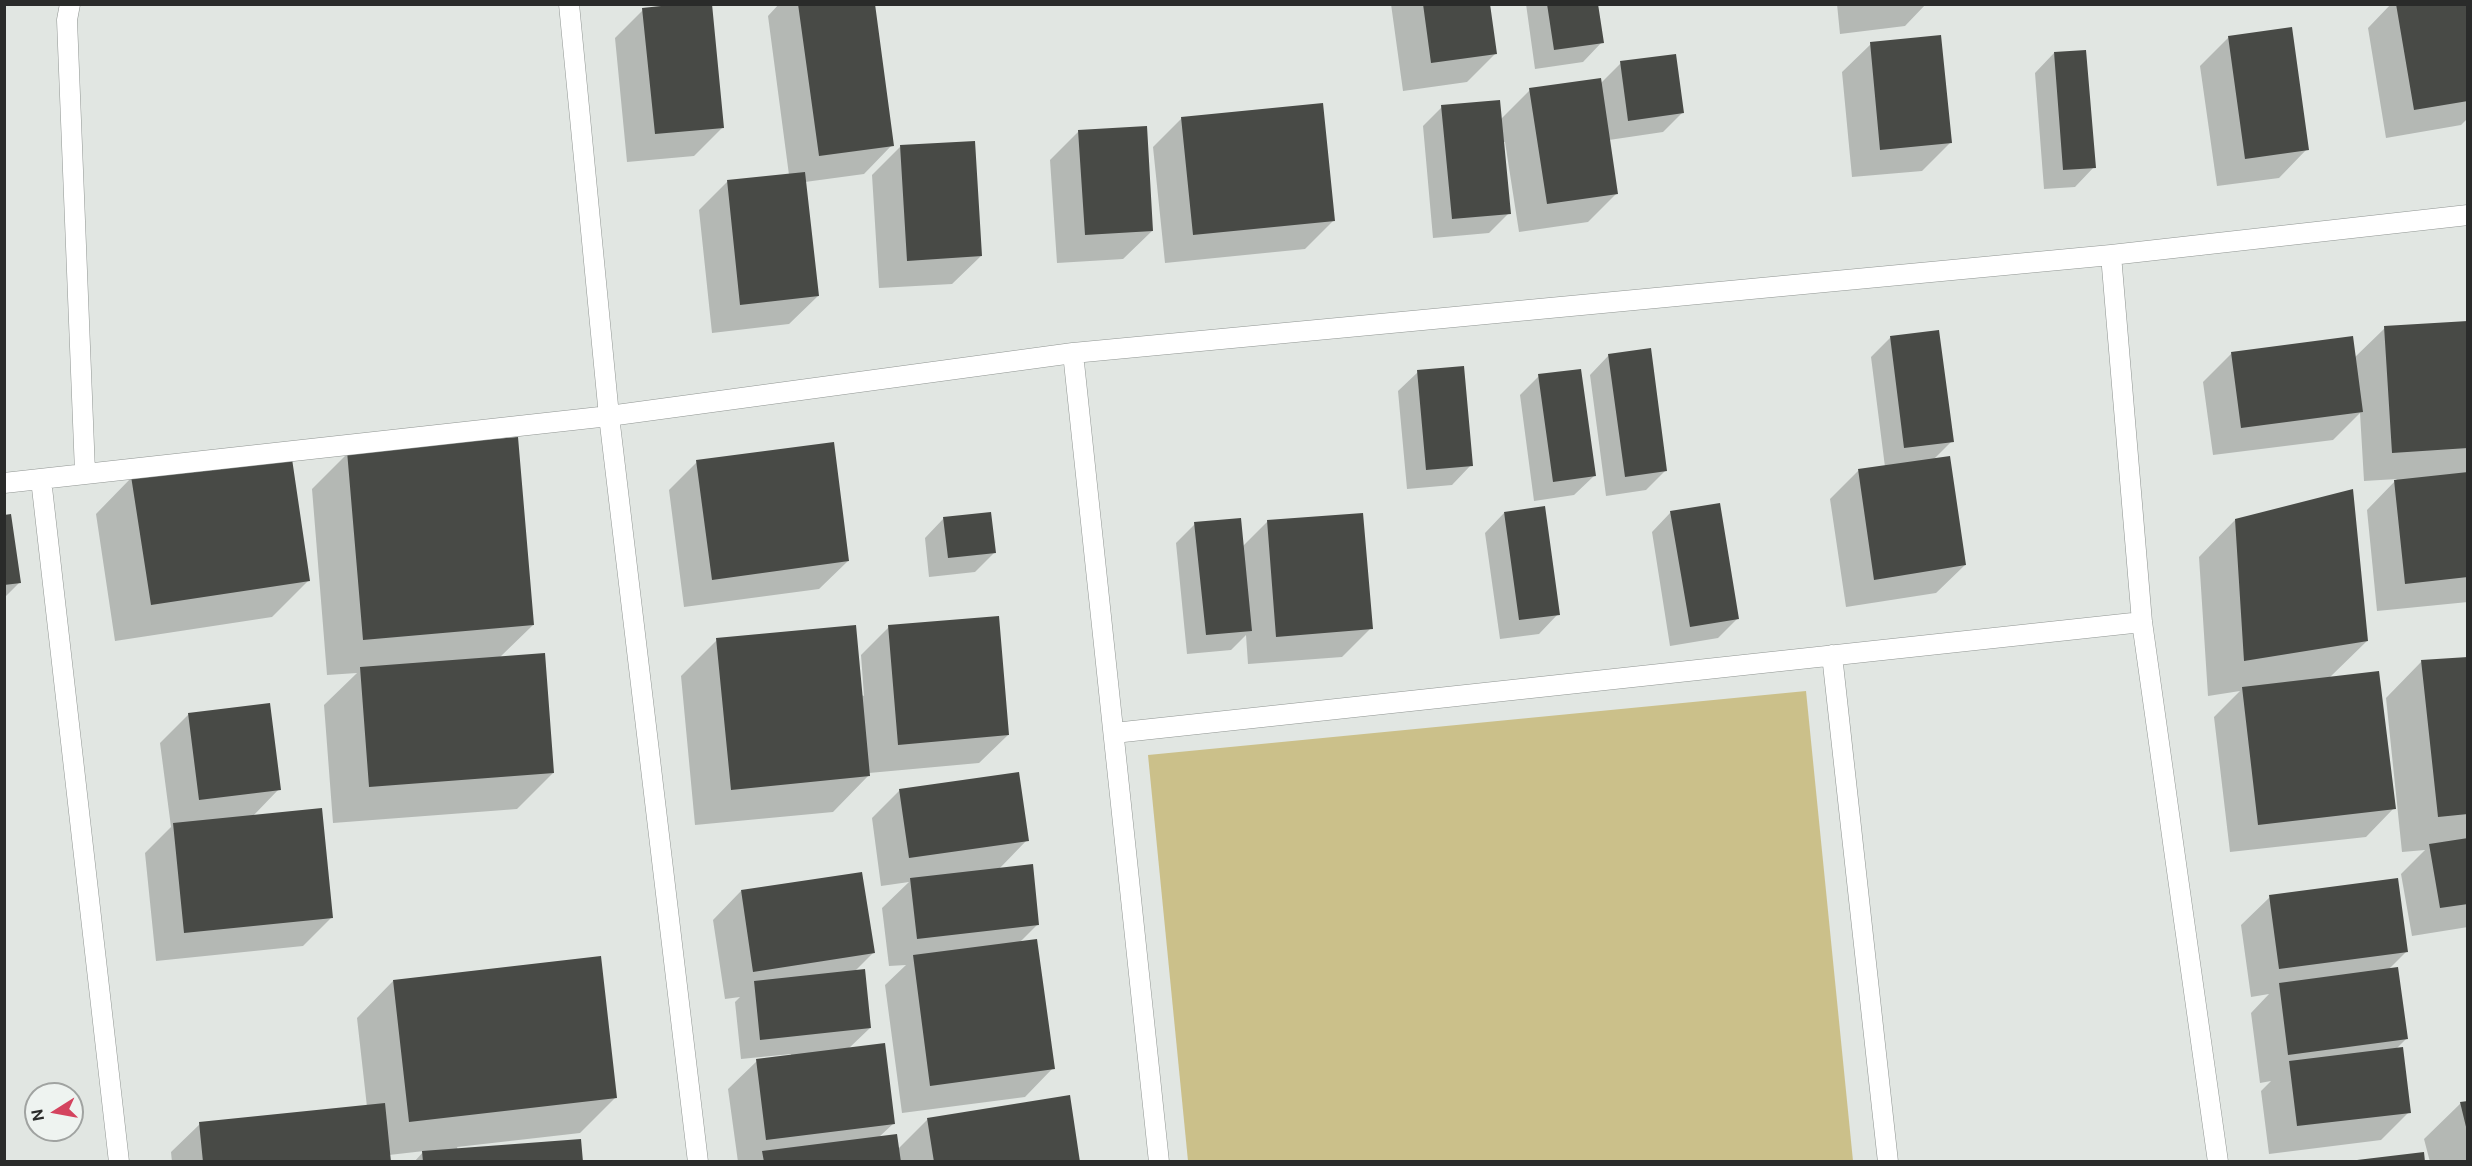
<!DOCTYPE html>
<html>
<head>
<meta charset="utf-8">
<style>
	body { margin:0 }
	#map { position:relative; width:2472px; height:1166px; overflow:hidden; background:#e1e6e2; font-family:"DM Sans",sans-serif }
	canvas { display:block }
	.frame { position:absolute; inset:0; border:6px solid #2a2b2a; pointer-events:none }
	.north { position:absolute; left:24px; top:1082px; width:60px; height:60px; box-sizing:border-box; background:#eef3f0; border:2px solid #a0a3a1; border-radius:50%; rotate:259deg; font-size:16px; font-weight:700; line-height:24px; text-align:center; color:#2a2b2a }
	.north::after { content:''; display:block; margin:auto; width:21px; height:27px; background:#d4435e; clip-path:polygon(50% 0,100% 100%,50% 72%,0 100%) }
</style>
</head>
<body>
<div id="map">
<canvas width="2472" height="1166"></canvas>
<div class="frame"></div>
<div class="north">N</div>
</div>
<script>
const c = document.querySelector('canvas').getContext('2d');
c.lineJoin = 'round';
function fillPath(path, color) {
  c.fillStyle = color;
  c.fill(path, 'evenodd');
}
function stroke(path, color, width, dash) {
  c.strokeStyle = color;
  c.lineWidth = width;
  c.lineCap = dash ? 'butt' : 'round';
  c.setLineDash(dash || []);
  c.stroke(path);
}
fillPath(new Path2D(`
	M1806,691l47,470h-665l-40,-406z`), '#cbc08a');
fillPath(new Path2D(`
	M779,4h94l19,141 -28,29 -59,8 13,114 -29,28 -77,9 -13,-123 28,-28 62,-7 -21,-159z
	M1391,4h98l6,50 -28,28 -64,9z
	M1526,4h71l5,38 -19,20 -48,7z
	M1837,4h89l-21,22 -65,8z
	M2391,4h77v114l-7,7 -75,13 -18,-110z
	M643,10l80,117 -29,29 -67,6 -12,-124z
	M2229,37l78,112 -28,29 -62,8 -17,-120z
	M1871,44l79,99 -28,28 -70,6 -10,-105z
	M2054,53l40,114 -19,20 -31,2 -9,-116z
	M1621,63l61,50 -19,19 -54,8 7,54 -28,28 -69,10 -14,-90h-2l6,71 -20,20 -56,5 -10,-112 19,-19 59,12 29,-29 71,-7z
	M1182,118l152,102 -29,29 -140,14 -12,-116z
	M1079,131l73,100 -29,28 -66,4 -7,-103z
	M900,147l81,109 -29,28 -73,4 -7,-113z
	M2468,323v279l-91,9 -10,-101 30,-31 -33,2 -4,-68 -27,27 -120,15 -10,-73 29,-29 122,5 31,-30z
	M1891,337l61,104 -18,18 31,106 -29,28 -90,14 -16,-108 28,-28 27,-4 -14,-110z
	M1609,355l57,115 -20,20 -40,6 -16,-121z
	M1418,372l53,93 -19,20 -45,4 -9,-98z
	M1539,376l55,100 -20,19 -40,6 -14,-106z
	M348,453l185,172 -34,33 54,115 -36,36 -184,14 -9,-118 33,-32 -30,2 -15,-186z
	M697,462l151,99 -29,28 -135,18 -15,-117z
	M132,477l176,104 -36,36 -157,24 -19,-127z
	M1671,512l67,106 -20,20 -48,8 -18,-114z
	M1504,513l54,101 -19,20 -39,5 -15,-106z
	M4,516l15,67 -15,15z
	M944,518l50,35 -19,19 -46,5 -4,-39z
	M2235,520l132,121 -38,37 65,130 -28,29 -136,15 -16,-135 26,-26 -32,5 -9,-139z
	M1268,521l103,107 -29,29 -94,7 -2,-29 -15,15 -44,4 -11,-111 19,-19 47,23z
	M889,627l119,108 -29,28 -110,10v2l-36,37 -138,13 -14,-149 36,-36 147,56 -3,-41z
	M2468,659v268l-56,9 -11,-62 24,-24 -23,2 -16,-154 36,-37z
	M189,714l90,75 -27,28 80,100 -29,29 -147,15 -11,-108 26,-26 -11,-84z
	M900,790l127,50 -29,30 40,54 -19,19 34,125 -28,29 -123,16 -17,-128 21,-20 -17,1 -7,-58 27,-26 -28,4 -9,-68z
	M741,891l132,62 -18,18 15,57 -22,21 46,74 -15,14 19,12 30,-30 151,43h-341l-10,-73 29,-28 34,-4v-3l-50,5 -6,-57 5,-5 -15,2 -12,-79z
	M2270,897l137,54 -19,19 19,68 -11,11 13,63 -28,28 -112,14 -8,-63 10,-10 -11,2 -9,-70 18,-19 -18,3 -10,-72z
	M393,981l223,116 -36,36 -123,14 1,3 123,12h-167l10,-11 -35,4v7h-217l-1,-10 29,-28 167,-17 -10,-89z
	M2461,1103h7v59h-38l-6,-23z`), '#0003');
fillPath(new Path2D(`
	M680,4h32l12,124 -69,6 -13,-126z
	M798,4h77l19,142 -75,10z
	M1423,4h67l7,50 -66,9z
	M1547,4h51l6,39 -50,7z
	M2396,4h72v97l-54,9z
	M2292,27l17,123 -64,9 -17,-123z
	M1941,35l11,108 -72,7 -10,-108z
	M2086,50l10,118 -33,2 -9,-118z
	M1676,54l8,59 -56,8 -8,-60z
	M1601,78l17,116 -71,10 -18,-116z
	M1500,100l11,114 -59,5 -11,-114z
	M1323,103l12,118 -142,14 -12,-118z
	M1147,126l6,105 -68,4 -7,-105z
	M975,141l7,115 -75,5 -7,-116z
	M805,172l14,124 -79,9 -13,-125z
	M2468,321v127l-76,5 -8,-127z
	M1939,330l15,112 -50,6 -14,-112z
	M2353,336l10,76 -122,16 -10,-76z
	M1651,348l16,123 -42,6 -17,-123z
	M1464,366l9,100 -47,4 -9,-100z
	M1581,369l15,107 -43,6 -15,-108z
	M518,437l16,188 -171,15 -16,-189z
	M834,442l15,119 -137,19 -16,-120z
	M291,452l19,129 -159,24 -20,-129z
	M1950,456l16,109 -92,15 -16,-111z
	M2468,472v105l-63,7 -11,-104z
	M2353,489l15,152 -124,20 -9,-142z
	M1720,503l19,116 -49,8 -20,-116z
	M1545,506l15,109 -41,5 -15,-108z
	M991,512l5,41 -48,5 -5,-41z
	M1363,513l10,116 -97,8 -9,-117z
	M11,514l10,69 -17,2v-70z
	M1241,518l11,113 -46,4 -12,-113z
	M999,616l10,119 -111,10 -10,-120z
	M856,625l14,151 -139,14 -15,-152z
	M545,653l9,120 -185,14 -9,-120z
	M2468,657v157l-30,3 -17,-157z
	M2379,671l17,138 -138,16 -16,-138z
	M270,703l11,87 -82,10 -11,-87z
	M1019,772l10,69 -120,17 -10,-69z
	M322,808l11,110 -149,15 -11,-110z
	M2468,838v66l-28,4 -11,-64z
	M1033,864l6,61 -122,14 -7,-61z
	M862,872l13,81 -122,19 -12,-82z
	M2398,878l10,74 -129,17 -10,-74z
	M1037,939l18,130 -125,17 -17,-131z
	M601,956l16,142 -208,24 -16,-142z
	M2398,967l10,72 -120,16 -9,-72z
	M865,969l6,59 -111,12 -6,-59z
	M885,1043l10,81 -129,16 -10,-81z
	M2403,1047l8,66 -114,13 -8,-65z
	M1070,1095l10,67h-146l-7,-44z
	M2468,1101v29l-1,1 -7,-29z
	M385,1103l6,59h-188l-4,-40z
	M897,1134l4,28h-137l-2,-11z
	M581,1139l2,23h-160l-1,-11z
	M2424,1152l1,10h-68v-2z`), '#484a46');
const lane = new Path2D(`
	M70,4l-3,16 18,452
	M569,4l40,412 89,746
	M2111,255l31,367 76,540
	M1073,353l86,809
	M41,479l78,683
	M4,483l605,-67 464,-63 1038,-98 357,-40
	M1832,655l56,507
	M1114,733l1028,-111`);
stroke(lane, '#909592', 21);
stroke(lane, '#fff', 20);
</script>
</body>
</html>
